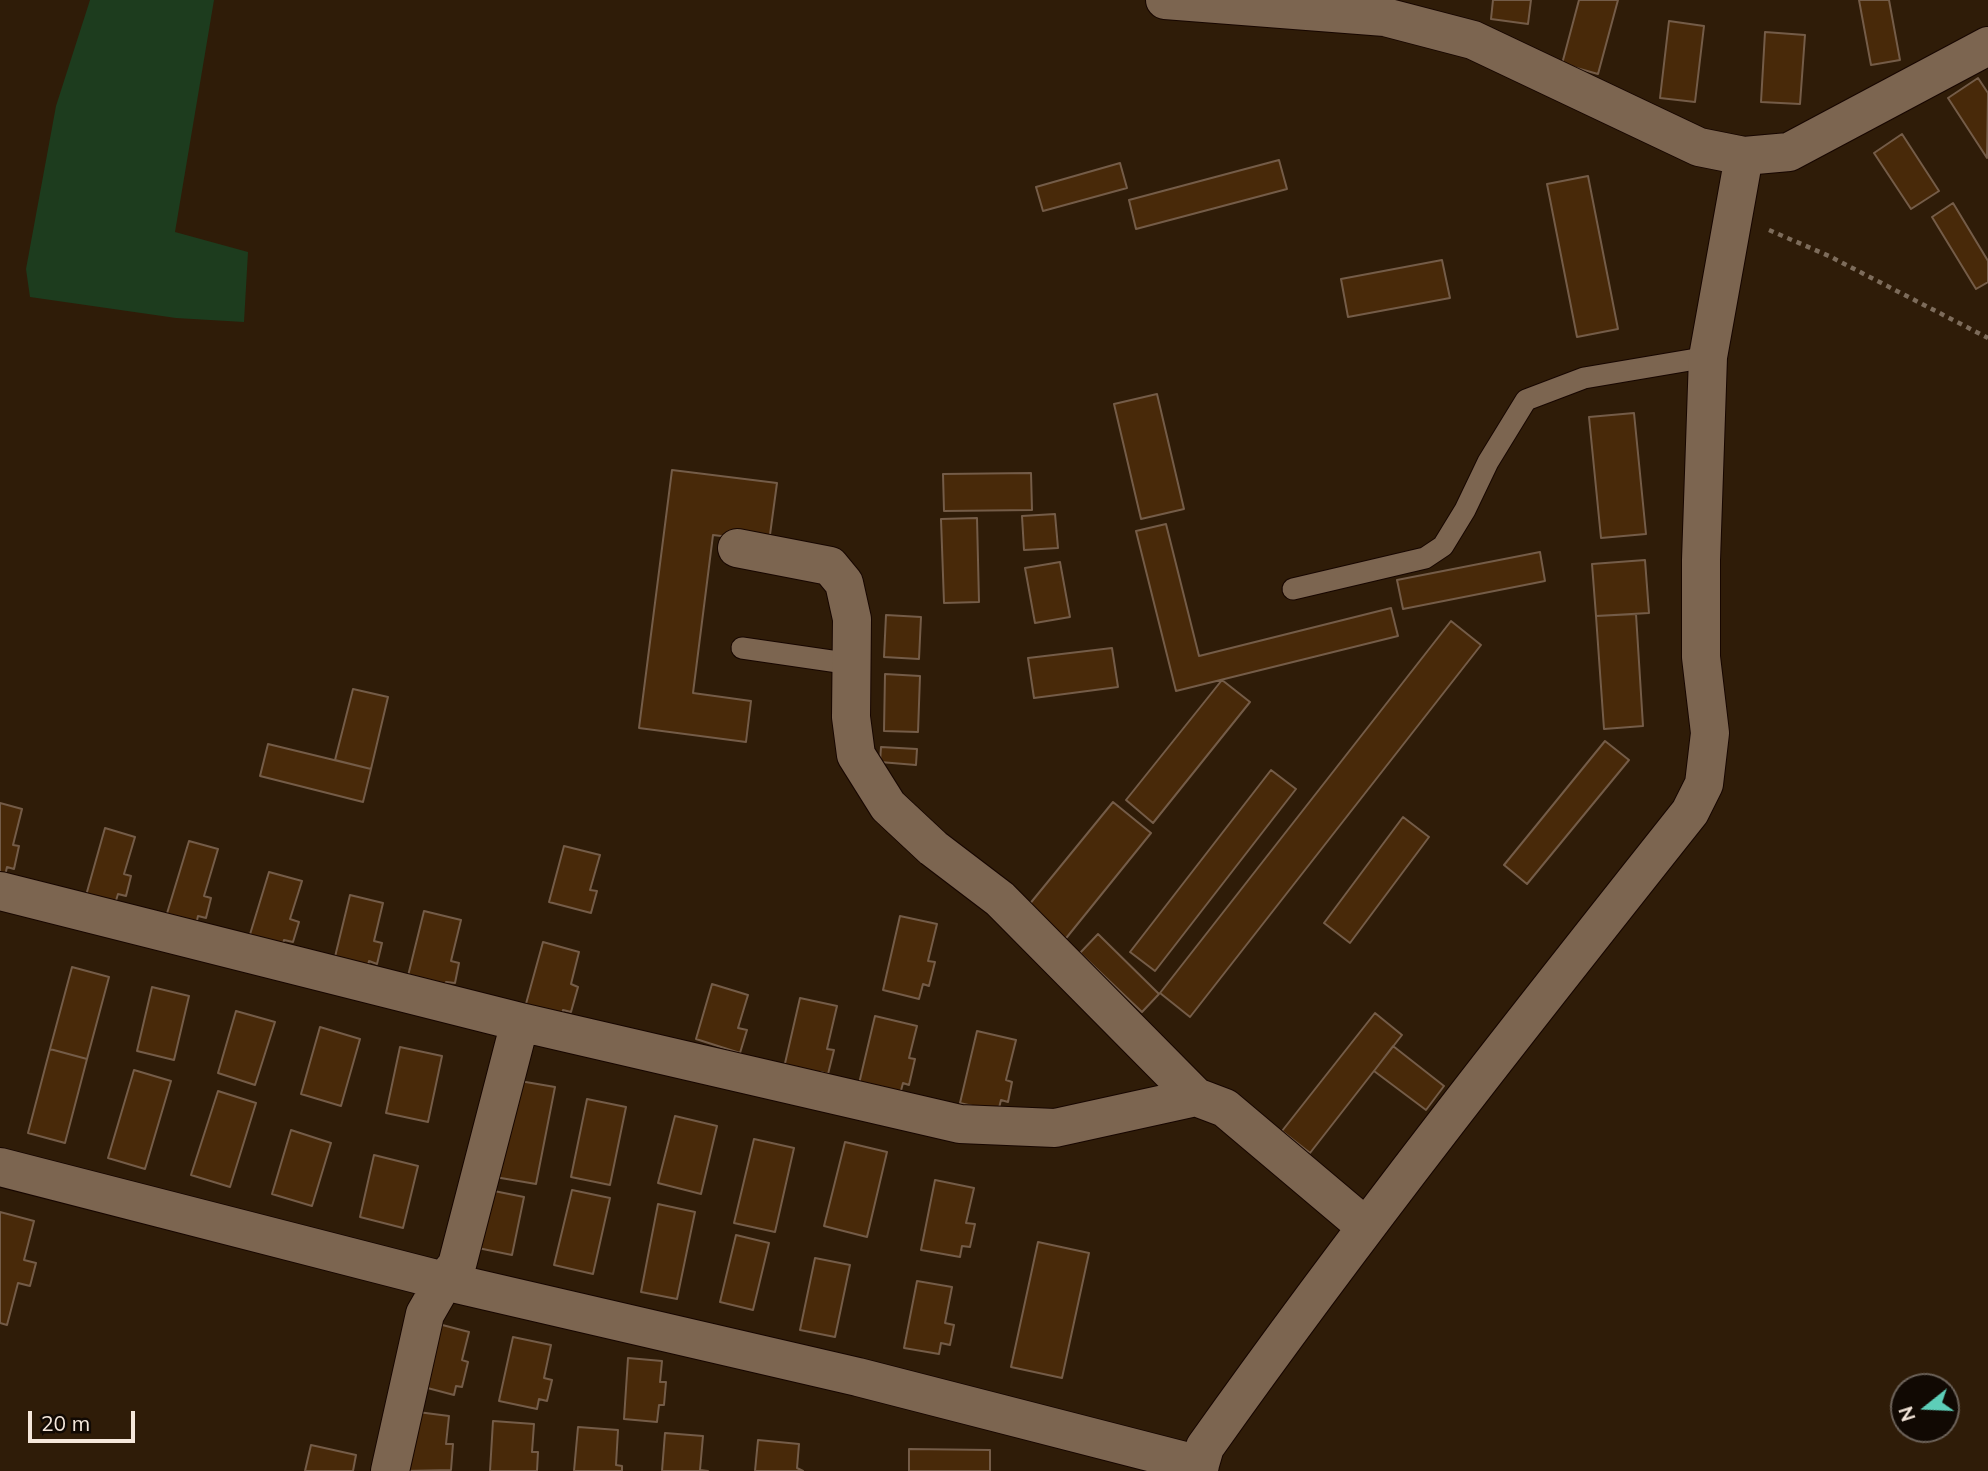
<!DOCTYPE html>
<html>
<head>
<meta charset="utf-8">
<style>
	body { margin:0 }
	#map { position:relative; width:1988px; height:1471px; overflow:hidden; background:#2f1c08; font-family:Mulish,sans-serif }
	canvas { display:block }
	.north { position:absolute; left:1890px; top:1373px; width:70px; height:70px; box-sizing:border-box; background:#110903; border:2px solid #6c6259; border-radius:50%; rotate:252deg; font-size:19px; font-weight:700; line-height:28px; text-align:center; color:#f5e7db }
	.north::after { content:''; display:block; margin:auto; width:24px; height:32px; background:#5dceb8; clip-path:polygon(50% 0,100% 100%,50% 72%,0 100%) }
	.scale { position:absolute; left:28px; top:1411px; width:107px; height:32px; box-sizing:border-box; border:4px solid #f5e7db; border-top:0; padding-left:9px; font-size:21px; line-height:24px; white-space:nowrap; color:#f5e7db; -webkit-text-stroke:5px #110903; paint-order:stroke }
</style>
</head>
<body>
<div id="map">
<canvas width="1988" height="1471"></canvas>
<div class="north">N</div>
<div class="scale">20 m</div>
</div>
<script>
const c = document.querySelector('canvas').getContext('2d');
c.lineJoin = 'round';
function fillPath(path, color) {
  c.fillStyle = color;
  c.fill(path, 'evenodd');
}
function stroke(path, color, width, dash) {
  c.strokeStyle = color;
  c.lineWidth = width;
  c.lineCap = dash ? 'butt' : 'round';
  c.setLineDash(dash || []);
  c.stroke(path);
}
fillPath(new Path2D(`
	M90,0h124l-39,232 73,20 -4,70 -68,-4 -146,-21 -4,-28 30,-163z`), '#1d3c1e');
const building = new Path2D(`
	M1493,0h38l-3,24 -37,-5z
	M1579,0h39l-20,74 -36,-10z
	M1859,0h30l11,60 -29,5z
	M1669,21l35,5 -9,76 -35,-4z
	M1765,32l40,3 -5,69 -39,-2z
	M1978,78l10,15 -1,65 -39,-60z
	M1902,134l37,57 -28,18 -37,-56z
	M1279,160l8,29 -151,40 -7,-29z
	M1120,163l7,25 -84,23 -7,-24z
	M1588,176l30,153 -41,8 -30,-153z
	M1953,203l35,58v21l-12,7 -44,-72z
	M1442,260l8,38 -102,19 -7,-38z
	M1157,394l27,115 -43,10 -27,-115z
	M1634,413l12,121 -45,4 -12,-121z
	M672,470l105,13 -8,59 -56,-7 -20,158 58,8 -5,41 -107,-14z
	M1031,473l1,37 -88,1 -1,-37z
	M1055,514l3,34 -34,2 -2,-34z
	M977,518l2,84 -35,1 -3,-84z
	M1166,524l33,132 192,-48 7,28 -222,55 -40,-160z
	M1540,552l5,29 -142,28 -6,-29z
	M1645,560l4,53 -53,3 -4,-52z
	M1060,562l10,55 -35,6 -10,-55z
	M1636,614l7,112 -39,3 -8,-113z
	M886,615l35,2 -2,42 -35,-2z
	M1451,621l30,24 -291,372 -30,-24z
	M1112,648l6,39 -84,11 -6,-40z
	M885,674l35,2 -2,56 -34,-1z
	M1222,680l28,22 -97,121 -27,-23z
	M353,689l35,8 -17,72 -36,-9z
	M1605,741l24,19 -102,124 -23,-19z
	M268,744l103,25 -8,33 -103,-26z
	M881,747l36,2 -1,16 -36,-3z
	M1271,770l25,19 -141,182 -25,-19z
	M1113,802l38,31 -88,109 -39,-31z
	M0,803l22,6 -9,36 6,1 -5,23 -7,-2 -3,13 -4,-1z
	M1403,817l26,20 -79,106 -26,-20z
	M105,828l30,9 -11,37 7,2 -5,20 -8,-2 -4,13 -29,-8z
	M189,841l29,8 -14,47 7,2 -5,20 -8,-2 -3,13 -30,-9z
	M564,846l36,9 -10,35 7,1 -6,22 -42,-11z
	M269,872l33,9 -12,38 9,3 -6,20 -9,-2 -3,11 -33,-10z
	M350,895l33,8 -9,38 8,2 -5,21 -8,-3 -3,12 -33,-8z
	M424,911l37,9 -10,41 8,2 -4,20 -9,-1 -3,11 -37,-9z
	M900,916l37,8 -9,37 7,1 -6,24 -6,-2 -4,15 -36,-9z
	M1098,934l61,60 -17,18 -62,-59z
	M543,942l36,10 -8,32 7,3 -7,25 -8,-2 -2,11 -37,-10z
	M72,967l37,10 -22,82 -37,-10z
	M712,984l36,11 -10,33 9,2 -7,23 -44,-14z
	M152,987l37,9 -15,64 -37,-9z
	M800,998l37,8 -10,43 7,1 -6,24 -7,-2 -2,9 -36,-9z
	M236,1011l39,11 -20,63 -37,-12z
	M1375,1013l27,22 -92,118 -28,-22z
	M875,1016l42,10 -8,32 6,1 -6,26 -6,-2 -4,15 -41,-10z
	M320,1027l40,12 -19,67 -40,-12z
	M977,1031l39,9 -10,40 6,2 -4,20 -7,-2 -3,12 -38,-9z
	M1393,1046l51,40 -18,24 -52,-39z
	M400,1047l42,9 -14,66 -42,-9z
	M50,1049l37,10 -22,84 -37,-10z
	M134,1070l37,11 -26,88 -37,-11z
	M514,1080l41,7 -19,97 -41,-7z
	M218,1091l38,12 -26,84 -39,-12z
	M587,1099l39,8 -16,78 -39,-8z
	M675,1116l42,10 -16,68 -43,-11z
	M291,1130l40,13 -19,63 -40,-12z
	M754,1139l40,9 -19,84 -41,-9z
	M845,1142l42,10 -20,85 -43,-11z
	M374,1155l44,11 -15,62 -43,-11z
	M935,1180l39,8 -8,35 9,1 -5,23 -8,-1 -2,11 -39,-7z
	M489,1190l35,7 -12,58 -34,-7z
	M572,1190l38,8 -17,76 -39,-9z
	M658,1204l37,8 -18,87 -36,-7z
	M0,1212l34,9 -10,39 12,3 -6,23 -12,-3 -11,42 -7,-2z
	M736,1235l33,8 -16,67 -33,-8z
	M1038,1242l51,11 -27,125 -51,-11z
	M815,1258l35,7 -15,72 -35,-7z
	M917,1281l35,6 -7,36 9,2 -4,20 -9,-2 -2,11 -35,-6z
	M431,1322l38,10 -7,28 6,2 -6,25 -6,-1 -2,9 -38,-10z
	M513,1337l38,8 -7,33 8,2 -5,21 -8,-2 -2,10 -38,-8z
	M628,1358l34,3 -2,21h6l-2,23h-5l-2,17 -33,-3z
	M410,1411l39,5 -3,28h7l-2,26 -47,1z
	M493,1421l41,3 -2,28h6l-1,19h-47z
	M578,1427l40,3 -2,35 6,1v5h-48z
	M665,1433l38,3 -3,34 8,1h-46z
	M758,1440l41,4 -2,24 6,3h-48z
	M311,1445l45,10 -3,16h-48z
	M909,1449l81,1v21h-81z`);
fillPath(building, '#482909');
stroke(building, '#745c48', 2);
const lane = new Path2D(`
	M1293,589l132,-31 18,-12 22,-36 23,-48 38,-62 58,-22 124,-21
	M742,648l110,16`);
const street = new Path2D(`
	M1165,0l220,17 88,23 226,107 45,9 45,-4 199,-106
	M737,548l93,18 14,17 8,36 -1,98 5,38 32,51 45,42 67,51 196,198
	M0,891l520,131 440,102 95,4 141,-31 29,11 141,119
	M0,1167l444,114 414,96 342,88
	M390,1471l35,-157 19,-33 13,-16 63,-243
	M1198,1471l7,-24c154,-217 319,-426 485,-635l14,-28 6,-51 -9,-76v-97l7,-203 36,-201`);
stroke(lane, '#170600', 23);
stroke(street, '#170600', 40);
stroke(new Path2D(`
	M1769,230l60,26 159,82`), '#7d6c5b', 4.5, [5, 5]);
stroke(lane, '#7c6550', 21);
stroke(street, '#7c6550', 38);
</script>
</body>
</html>
